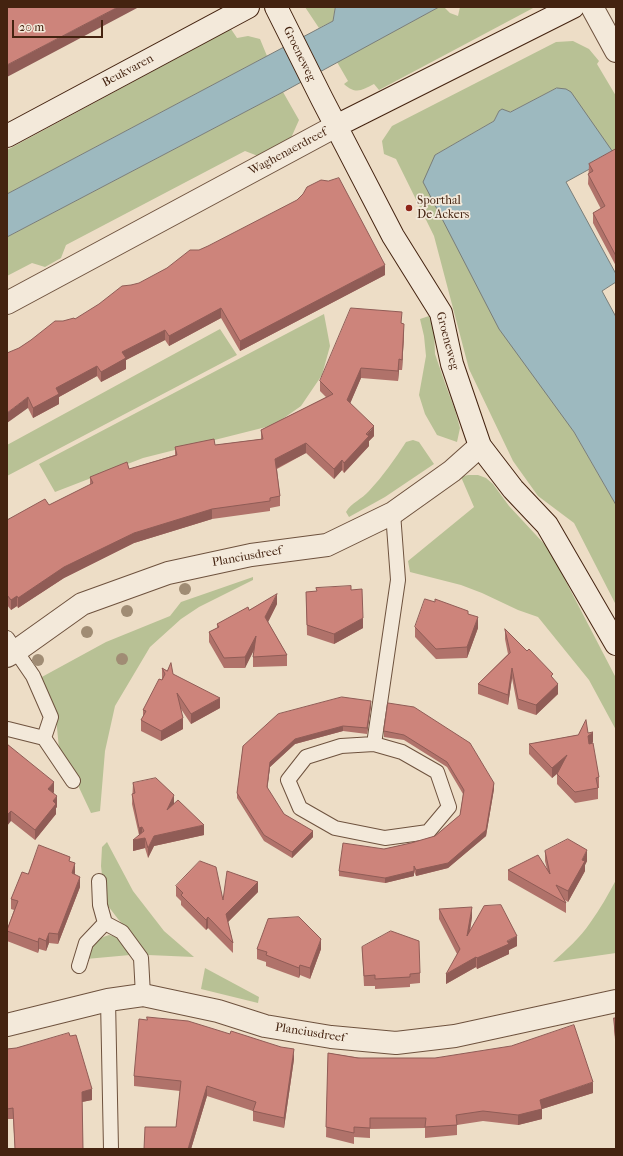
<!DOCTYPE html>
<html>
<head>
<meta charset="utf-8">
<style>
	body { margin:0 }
	#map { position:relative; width:623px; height:1156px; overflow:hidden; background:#edddc6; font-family:"IM FELL French Canon",serif }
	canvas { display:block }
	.frame { position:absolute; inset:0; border:8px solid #442310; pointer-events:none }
	.scale { position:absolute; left:12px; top:20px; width:91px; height:18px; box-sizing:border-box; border:2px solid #442310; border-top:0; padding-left:5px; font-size:12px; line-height:14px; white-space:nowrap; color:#442310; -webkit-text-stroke:3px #f3e9da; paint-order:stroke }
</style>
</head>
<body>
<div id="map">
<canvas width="623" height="1156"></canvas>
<div class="frame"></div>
<div class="scale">20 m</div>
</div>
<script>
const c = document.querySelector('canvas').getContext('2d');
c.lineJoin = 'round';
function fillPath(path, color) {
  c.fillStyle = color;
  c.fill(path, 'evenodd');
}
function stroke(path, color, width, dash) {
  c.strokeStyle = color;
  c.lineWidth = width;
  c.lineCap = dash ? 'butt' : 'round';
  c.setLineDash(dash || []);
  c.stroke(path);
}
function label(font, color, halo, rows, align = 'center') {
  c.font = font + ' "IM FELL French Canon",serif';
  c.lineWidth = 3.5;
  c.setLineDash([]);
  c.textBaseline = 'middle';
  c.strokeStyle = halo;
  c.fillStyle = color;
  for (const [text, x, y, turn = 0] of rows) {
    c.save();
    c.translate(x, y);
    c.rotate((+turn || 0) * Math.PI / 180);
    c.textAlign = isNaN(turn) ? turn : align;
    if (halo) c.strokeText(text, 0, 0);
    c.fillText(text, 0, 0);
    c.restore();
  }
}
fillPath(new Path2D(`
	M305,7h30l-2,14 -14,7z
	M439,7h5l6,6 8,3 2,-9h75l-156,83 -5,-6c-12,6 -18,11 -30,0l4,-3 -11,-19z
	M231,29l6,9 11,-2 12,3 7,17 -260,138v-44z
	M573,41l16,8 10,12 -2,3 19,32v58l-1,1 -58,-67 -47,24 -11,-1 -5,10 -59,34 139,277 42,73v100l-42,-82 -36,-27 -25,-35 -44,-92 -35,-133 -38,-77 -12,-5 -2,-13 10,-15 164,-84z
	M283,92l16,28 -8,18 -33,18 -13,-5 -179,94 -5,13 -16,9 -13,-4 -25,13v-39z
	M324,314l6,32 -8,29 -21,31 -27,19 -131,33 -88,34 -16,-28z
	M429,316l5,14 1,24 11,32 9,24 5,18 -3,14 -20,-7 -12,-21 -6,-19 7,-39 -2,-20 -4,-17z
	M220,329l17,26 -230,121v-31z
	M413,440l6,2 15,22 -49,33 -36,20 -3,-5c5,-9 16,-13 23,-21 14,-15 26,-32 37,-49z
	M468,475h10l8,3 7,6 16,22 40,43 67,129v52l-27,-50 -51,-63 -20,-7 -36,-17 -21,-8 -51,-13 -2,-11 66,-54 -13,-30z
	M253,577v3l-54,27 -18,12 -31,28 -35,59 -10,45 -5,60 -9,2 -16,-34 -16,-30 -3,-32 -16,-39 66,-36 64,-26 11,-14z
	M107,842l26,49 31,40 30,26 -46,-2 -9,-7 -10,-17 -11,-12 -13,-17 -4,-36 1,-19z
	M616,880v73l-63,9c13,-12 27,-24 37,-39 10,-14 18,-28 26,-43z
	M109,935c11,2 17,8 21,20l-44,4c3,-12 11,-21 23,-24z
	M205,968l54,29 -1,6 -57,-14z`), '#b8c195');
const water = new Path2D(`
	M335,7h104l-156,85 -276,145v-43l326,-173 2,-12z
	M557,88l9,1 5,3 44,63 -49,27 50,92v8l-14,9 14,26v188l-42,-73 -75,-103 -76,-147 12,-27 59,-34 5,-10 3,-2 8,3z`);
fillPath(water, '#9db9bf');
stroke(water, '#797d79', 1);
const lane = new Path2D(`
	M7,638l26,38 18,41 -7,21
	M8,729l36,9 29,43
	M374,744l28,8 35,20 12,35 -21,25 -43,6 -50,-10 -35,-20 -12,-28 18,-23 35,-11z
	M374,744l24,-164 -5,-67
	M105,923l17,9 19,26 2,37
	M79,966l7,-23 19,-20 -5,-18 -1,-24
	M108,1000l3,149`);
const street = new Path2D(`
	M592,7l24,44
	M7,303l329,-177
	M7,656l9,-5 66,-47 86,-31 83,-18 76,-10 66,-32 59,-42 28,-25
	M7,1025l101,-25 35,-5 75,16 47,15 66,11 65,6 59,-7 161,-35`);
const secondary = new Path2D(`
	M276,7l46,92 71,137 48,77 11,51 28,82 33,43 34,36 69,119
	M336,126l237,-119
	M7,136l241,-129`);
stroke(lane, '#6e523e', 16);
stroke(street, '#6e523e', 24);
stroke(secondary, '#442310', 24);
stroke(lane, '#f3e9da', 14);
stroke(street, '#f3e9da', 22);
stroke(secondary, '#f3e9da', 22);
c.fillStyle = '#a08c74';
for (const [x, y] of [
	[185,589],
	[127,611],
	[87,632],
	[122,659],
	[38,660]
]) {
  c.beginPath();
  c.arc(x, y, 6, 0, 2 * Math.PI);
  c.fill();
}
fillPath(new Path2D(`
	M616,150v116l-23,-43v-10l8,-4 -13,-25 1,-20z
	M385,275l-145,76 -19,-33 -52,28 -4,-6 -39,20v9l-25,13 -4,-6 -38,21v7l-26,14 -5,-10 -9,-60 44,-27z
	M402,323l2,11 -2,36h-3l-1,11 -37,-3 -11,25 24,33 -5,5v5l-25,27 -2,-3 -8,9 -28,-26 -29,16 3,27v10l-10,2v3l-58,8 -78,24 -70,35 -46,30 -1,-2 -6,4 -4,-5v-85l42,-15 41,-20v-8l39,-8 46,-14v-8l40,-2 46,-6v-9l65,-33 -6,-6v-10z
	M351,590l12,38 -29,16 -27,-9 -1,-43z
	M277,604l-9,18 19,33v11l-34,1v-10l1,-8 -9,19h-21l-15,-26v-10l8,-4v-4l32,-14z
	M468,614l10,14 -11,30 -31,1 -21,-22v-10z
	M505,629l48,49 5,16 -22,21 -18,-6 -6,-31 -4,27 -30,-11v-10l30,-30 -3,-15z
	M162,668l11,6 47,34 -29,16 -10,-15 2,20 -22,12 -20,-10v-11l2,-3v-7l19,-31z
	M388,703l106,86 -8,47 -38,32 -32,8 -2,-4v4l-29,7 -46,-7v-5l45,-22 27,-6 24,-7 25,-21 3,-21 -16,-27 -43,-27 -20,-3v-6z
	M371,706l-4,28 -24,-3 -48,13 -25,23 -3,21 17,26 29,23 -21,21 -28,-17 -27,-43v-5l6,-47z
	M588,733l5,9 -1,1 7,34v11h-1v11l-23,4 -18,-19v-10l-5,4 -23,-24v-10z
	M7,744l47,48 -1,1 4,14 -1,1v6l-21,26 -24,-19z
	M133,783l41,21 30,31 -50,11 -6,12 -3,-10 -12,3 6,-16 -7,-31z
	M545,851l42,10 -2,4v6l-17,31 -3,-2 1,3v10l-58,-33v-10l39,-1 -2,-8z
	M70,861l10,26 -22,57 -9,-1 -3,8 -7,-2 -1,4 -31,-12v-11l7,-20 -3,-1v-10l17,-25z
	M176,886l47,14 35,-8 -30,30 5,21v10l-25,-25 -2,2 -25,-25v-4l-5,-5z
	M439,909l33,8 -2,15 47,14 -8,4v4l-32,15 -1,-2 -30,17 11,-30 -18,-35z
	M362,947l58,26v10l-10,1v3l-35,2v-3h-11z
	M257,949h64l-11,30 -10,-4 -1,3 -33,-12v-4l-9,-3z
	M614,1018h2v33l-2,-23z
	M70,1036l22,64 -10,2 1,47h-68l-2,-30h-6v-70l9,-1z
	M328,1053l265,40 -51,16v10l-24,6 -35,-4 -26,4v10l-32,3v-10l-55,1v9l-16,-1v7l-28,-7z
	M294,1059l-10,69 -31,-7v-10l-46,-15 -16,53 -15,-22 4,-36 -46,-5v-10z`), '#b0726a');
fillPath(new Path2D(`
	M118,7h21l-132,70v-12z
	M385,265v10l-145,76v-10z
	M221,308v10l-52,28v-10z
	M404,324v10l-2,36v-10z
	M165,330v10l-39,20v9l-25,13v-10l21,-20z
	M399,359v11l-1,11v-10z
	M97,366v10l-38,21v7l-26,14v-10l23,-20z
	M361,368v10l-14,33v-11z
	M28,397v11l-21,15v-10z
	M374,426v10l-5,5v5l-25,27v-10z
	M306,443v10l-31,16v-10z
	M342,460v10l-8,9v-10z
	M212,509v10l-78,24 -70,35 -46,30v-10l46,-31 70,-34z
	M277,594v10l-12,24v-11z
	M17,596v10l-6,4v-10z
	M478,617v11l-11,30v-11z
	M363,618v10l-29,16v-10z
	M256,636v10l-11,22v-11z
	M512,668v10l-4,27v-10z
	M558,684v10l-22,21v-10z
	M220,698v10l-29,16v-10z
	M371,701v5l-4,28v-6z
	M183,718v11l-22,12v-10z
	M343,726v5l-48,13 -25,23 -3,25v-5l3,-25 25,-23z
	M593,732v10l-5,5v-11z
	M567,755v10l-15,13v-10z
	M54,782v10l-6,7v-10z
	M494,783v6l-8,47 -38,32 -32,8v-6z
	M174,795v11l-7,4z
	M57,796v11l-1,1v6l-21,26v-10l18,-29z
	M11,811v10l-4,5v-11z
	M204,825v10l-50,11 -6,12v-10l6,-12z
	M142,827v10l-3,1v-10z
	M313,831v6l-21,21v-6z
	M145,838v10l-12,3v-11z
	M587,850v11l-2,4v6l-17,31v-11l14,-31z
	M75,863v10l-3,10v-10z
	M414,871v5l-29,7v-5z
	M80,877v10l-22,57v-10z
	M258,882v10l-32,32v-10z
	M472,907v10l-5,29v-10z
	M208,917v11l-2,2v-10z
	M49,933v10l-3,8v-10z
	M517,936v10l-8,4v4l-32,15v-11z
	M39,938v11l-1,4v-11z
	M321,939v10l-11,30v-11z
	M476,957v10l-30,17v-10z
	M300,965v10l-1,3v-10z
	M294,1049v10l-10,69v-10z
	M593,1082v11l-51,16v10l-24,6v-10l22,-15z
	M207,1086v10l-16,53h-3z
	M92,1089v11l-10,2v-10z`), '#905c56');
const building = new Path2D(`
	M7,7h111l-111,58z
	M616,149v107l-23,-43 12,-7 -17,-32 5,-3 -4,-7z
	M339,178l46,87 -145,76 -19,-33 -52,28 -4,-6 -43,22 4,6 -25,14 -4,-6 -41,22 3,6 -26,14 -5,-11 -21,16v-60l12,-5 12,-8 24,-19h8l11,-3 1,1 24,-15 23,-18 9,-1 8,-2 28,-15 23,-18h9l9,-4 89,-46 6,-6 4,-7 14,-7 7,1z
	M351,308l51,4 -1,11 3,1 -2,36 -3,-1 -1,12 -37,-3 -14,32 27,26 -8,8 3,2 -25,27 -2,-3 -8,9 -28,-26 -31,16 5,37 -10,2v3l-58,8 -78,24 -70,34 -46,31 -1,-2 -6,4 -4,-5v-75l38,-21 4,6 44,-22 -3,-6 37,-15 2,7 48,-14 -2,-8 39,-8 1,6 48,-6 -2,-9 72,-36 -13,-13z
	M351,586v4l11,-1 1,29 -29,16 -27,-9 -1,-33 11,-1 -1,-3z
	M277,594l-12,23 22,38 -34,2 3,-21 -11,21 -21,1 -15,-26 10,-5 -2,-3 31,-17 1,3z
	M425,599l10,3v-3l33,12v3l10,3 -11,30 -31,2 -21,-22z
	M505,629l22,22 2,-2 24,25 -2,2 7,8 -22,21 -18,-6 -6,-31 -4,27 -30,-11 32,-31z
	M171,663l2,11 47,24 -29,16 -14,-21 6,25 -22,13 -20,-11 5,-9 -3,-1 16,-31 3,1 3,-6 -3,-6 5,3z
	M342,697l29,4 -4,27 -24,-2 -48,13 -25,23 -3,25 17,27 29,17 -21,21 -28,-17 -27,-42 6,-47 35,-32z
	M388,703l26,4 56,36 24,40 -8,47 -38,33 -32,7 -2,-4v5l-29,7 -46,-7 4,-28 41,6 27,-6 24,-7 25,-21 4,-25 -17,-28 -43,-27 -20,-4z
	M586,720l2,13 5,-1 -5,4 1,8 4,-1 6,34 -3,1 2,10 -23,4 -18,-18 10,-19 -15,13 -23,-24 49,-9z
	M7,744l47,38 -6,7 9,7 -4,5 3,3 -21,26 -24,-19 -4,4z
	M156,778l18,17 -7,15 11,-10 26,25 -50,11 -6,12 -3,-10 -12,2 11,-9 -2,-4 -3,1 -7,-34 3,-1 -2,-10z
	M568,839l19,11 -5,10 3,1 -17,30 -12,-6 10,18 -58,-33 30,-15 12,19 -5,-23z
	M39,845l31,12 -1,4 6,2 -3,10 8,4 -22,57 -9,-1 -3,8 -7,-3 -1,4 -31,-11v-1l11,-29 -7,-2 11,-27 6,2z
	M200,861l16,6 7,33 4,-29 31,11 -32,32 7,29 -25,-26 -2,3 -25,-25 2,-2 -7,-7z
	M501,905l16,31 -10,5 2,3 -32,14 -1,-1 -30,17 14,-25 -21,-40 33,-2 -5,29 17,-30z
	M299,917l22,22 -11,29 -10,-3 -1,3 -33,-13 1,-3 -10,-3 11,-30z
	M391,931l28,10 1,32 -10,1v3l-35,2v-4l-11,1 -2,-29z
	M147,1017l41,4 42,13 1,-3 50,16 13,2 -10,69 -31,-7 3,-9 -49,-16 -19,63h-44l1,-22h31l5,-46 -47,-5 5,-57 8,1z
	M614,1018h2v23z
	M574,1025l19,57 -53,18 2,9 -24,6 -35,-4 -27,4 1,10 -32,2 1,-9h-56v10l-16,-1v6l-28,-6 2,-74 30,5h77l76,-12z
	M69,1033l1,3 6,-1 16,54 -10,3 1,57h-68l-2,-41 -6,1v-60l9,-1z`);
fillPath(building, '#cd847b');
stroke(building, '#905c56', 1);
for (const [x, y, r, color] of [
	[409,208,4,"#8f2418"]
]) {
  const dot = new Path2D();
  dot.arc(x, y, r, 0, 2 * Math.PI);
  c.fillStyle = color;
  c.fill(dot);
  stroke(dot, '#f3e9da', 1.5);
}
label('12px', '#442310', '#f3e9da', [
	["Groeneweg",299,54,64],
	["Beukvaren",128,71,-28],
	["Waghenaerdreef",288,152,-28],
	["Groeneweg",447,341,75],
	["Planciusdreef",247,557,-10],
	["Planciusdreef",310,1033,9]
]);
label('12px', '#442310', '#f3e9da', [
	["Sporthal",417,201],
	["De Ackers",417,215]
], 'left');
</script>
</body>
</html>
